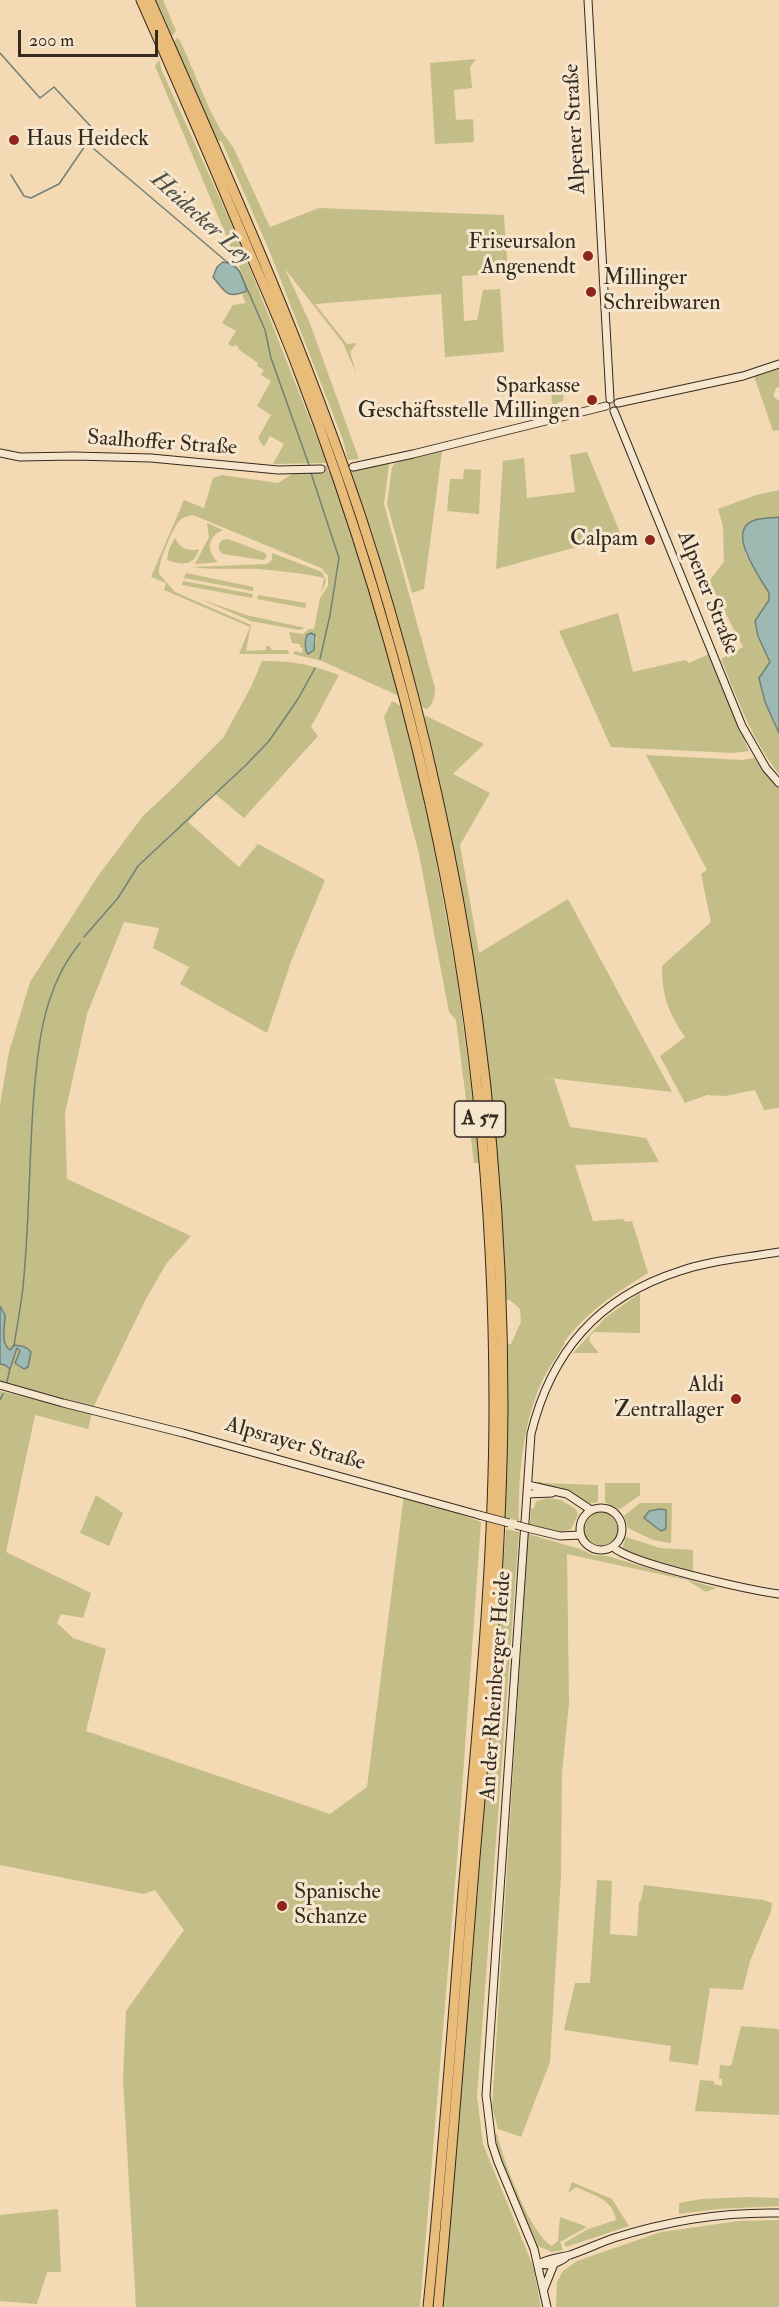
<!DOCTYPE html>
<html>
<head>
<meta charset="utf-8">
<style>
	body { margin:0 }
	#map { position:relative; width:779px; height:2307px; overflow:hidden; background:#f3d9b4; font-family:"IM FELL Double Pica",serif }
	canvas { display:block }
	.scale { position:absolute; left:18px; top:30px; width:140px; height:27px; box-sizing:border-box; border:3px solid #332a20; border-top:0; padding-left:8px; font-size:18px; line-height:21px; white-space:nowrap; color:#332a20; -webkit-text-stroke:4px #f7e6ce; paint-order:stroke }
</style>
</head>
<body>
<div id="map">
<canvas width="779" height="2307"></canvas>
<div class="scale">200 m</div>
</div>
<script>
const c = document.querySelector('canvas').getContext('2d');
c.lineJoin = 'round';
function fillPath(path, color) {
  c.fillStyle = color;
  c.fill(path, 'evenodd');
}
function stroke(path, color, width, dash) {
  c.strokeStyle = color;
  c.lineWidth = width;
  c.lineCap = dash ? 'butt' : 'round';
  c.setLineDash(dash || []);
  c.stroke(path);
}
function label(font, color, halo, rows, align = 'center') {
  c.font = font + ' "IM FELL Double Pica",serif';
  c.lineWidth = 6;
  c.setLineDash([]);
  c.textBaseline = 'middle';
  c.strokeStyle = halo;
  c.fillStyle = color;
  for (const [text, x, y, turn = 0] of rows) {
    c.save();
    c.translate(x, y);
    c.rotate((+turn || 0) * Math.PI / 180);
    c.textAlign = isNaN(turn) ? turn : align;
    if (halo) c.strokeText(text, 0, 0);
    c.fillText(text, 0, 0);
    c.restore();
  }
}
fillPath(new Path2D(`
	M156,0h7l13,31 -4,5z
	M177,38l3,2 30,70 10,19 13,18 37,80 49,-19 185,7 4,58 -46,3 2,45 13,-1 6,-30 17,-1 4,63 -59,5 -4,-63 -126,10 32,40 10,-1 -7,9 6,21 -13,-30 -58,-74 24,52 50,138 -11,1 -5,-20 -74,-190 -47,-108 -6,-2 -40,-93 -2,-5z
	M476,59l-6,8 2,21 -18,2 2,30 17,-1 1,23 -39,2 -5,-81z
	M159,60l3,11 77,170 88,222 -54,1 11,-20 -14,-8 -6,11 -6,-9 13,-23 -14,-9 14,-25 -10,-6 3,-5 -7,-4 1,-3 -20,-14 1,-2 -4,-2 -2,2 -5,-3 8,-13 -14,-8 11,-18 13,-2 -4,-8 7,-5 -94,-224z
	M779,367v20l-3,1 -3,8 6,5v29l-6,1 -19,-55z
	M551,389h13l-1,12 -6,2 2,10 -6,2z
	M442,451l-18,138 -12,4 -25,-89 5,-37 4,-5z
	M587,452l34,83 -125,34 7,-108 21,-3 3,40 48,-6 -5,-37z
	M389,464l-5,40 51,184c0,8 -2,18 -9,21l-4,-2 -34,-119 -37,-118z
	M464,469l17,1 -2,44 -32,-3 3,-32h13z
	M330,471l38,116 31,109 -77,-35 -29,-7 2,-3 7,2 1,-5 -3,-1v-3l-8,-1 -3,-11 14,2 6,-5h5l6,-31 8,-12v-10l-7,-8 -128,-53c-5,1 -9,2 -13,5 -7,7 -23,45 -21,54l16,18 76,33 -5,26 20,-1v-4h3l3,4h16l1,4h-50l11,-27 -86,-37 2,-7 -15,-6 33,-77 20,8 9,-30 9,-3 56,8 14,-9zM308,634l9,3 -3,13h-8l-1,-7z
	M779,490v27l-25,3 -9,34 24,39v7l-6,8 -5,28 12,26 -5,40 14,31v41c-27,-34 -41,-74 -58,-115l22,-12 -34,-66 15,-19 -1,-36 -5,-17 38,-14z
	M207,523l16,7c-16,7 -17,21 -5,32l-23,2 14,-27z
	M175,538c5,10 13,14 24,11 -5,18 -18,16 -32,11l2,-11z
	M228,539l37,14 2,4 -4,3 -40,-6 -4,-4v-6l3,-4z
	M272,553l50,19 4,9 -5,12 3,-15c-21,-5 -44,-7 -66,-9 -22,-1 -44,1 -66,-2l75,-3 5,-4z
	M186,573l67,14v4l-69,-13z
	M183,581l70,13 -1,4 -70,-13z
	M258,595l48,8 -1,5 -48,-9z
	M200,599l46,16 59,13 -6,2 -48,-9z
	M618,613l15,59 52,-12 4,3 20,-9 40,97 -16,2 -122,-6 -52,-116z
	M262,661c32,0 47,3 77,14l-28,52 7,9 -74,82 -30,-25 -26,29 51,45 19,-23 67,36 -33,79 -25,74 -87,-49 9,-17 -36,-19 6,-20 -35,-6 -37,92 -22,99 2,66 124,57 -25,28 -20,35 -54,111 -92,-26v-279l9,-53 21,-70 68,-106 45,-60 31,-29 49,-49 28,-51z
	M392,701l9,5 28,116 28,156 18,139 4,46h-5l-18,-143 -7,-8 -30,-158 -35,-137z
	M424,715l60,29 -31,30 37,19 -30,52 19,108 89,-54 104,193 -141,-16 23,3 16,48 76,11 13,24 -84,3 18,56 31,-2 1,3 7,-1 16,52c-34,21 -59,37 -84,69l1,1c-7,12 -16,24 -22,36 -20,43 -25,96 -24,142l-15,-4 3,-74v-99h4l10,-22 -1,-13 -10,-9h-5c-5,-129 -17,-257 -39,-384 -11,-68 -27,-134 -42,-201z
	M646,755l96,5 13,-2 7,12 17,16v322l-15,2 -9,-20 -30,6 -18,-1 -22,8 -25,-47 25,-19c-17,-25 -23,-41 -23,-71l49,-44 -10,-48 6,-4z
	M640,1293v40l-46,-1 -4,4 -1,5 10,12h-26l33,-36z
	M0,1391l92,22 -4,16 -53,-14 -29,137 85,41 -8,25 -22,-4 -4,9 16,15 33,11 -20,82 244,83 37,-27 37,-293 77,28 -24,338 -37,447h-284l-13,-228 3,-68 58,-81 -29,-40 -11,4 -144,-29z
	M539,1481l4,2 55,2v17l-12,2 -48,-20z
	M605,1483h35v12l-21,15 -14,-8z
	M96,1495l27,18 -14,33 -29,-13z
	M547,1498l14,2 15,9 2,6 -7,14 -13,4 -28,-7 1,-17 3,-1 2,-7z
	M640,1503h32l-1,40 -18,-3 -25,-12 -4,-12z
	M584 1529a17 17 0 1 1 34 0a17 17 0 1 1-34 0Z
	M506,1529l13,3 -42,564 6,48 50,122 8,41h-98z
	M528,1534l52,15 13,6 14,1 109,32 -10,4 -19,-12 -120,-26 2,149 -7,70 -1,103 -11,186 -29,75 -23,-8 -6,-22z
	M626,1537l34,11 33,2v21l-65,-18 -6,-4z
	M597,1880l15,1 -2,53 27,2 2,-34 2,-2 3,-15 119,15 9,3 -1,8 -21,50 -7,29 -33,-2 -12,77 -29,-4 2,-15 -107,-16 11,-47h15z
	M741,2026l38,3v86l-84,-4 5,-31 14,1v3l8,2v-7h-3l1,-14 11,1z
	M494,2133l3,1c6,25 33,100 55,112l6,-5 2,-24 27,10 -27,15 3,8 -11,2 -14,-6 -35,-79z
	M572,2182l40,17 17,27 -63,21 -2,-4 24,-14 28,-9c-3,-21 -23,-25 -40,-33l-8,6z
	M747,2197l32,1v8l-62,3 -38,5v-11l23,-4z
	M58,2209l3,63h-14l-10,32 -37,-3v-86z
	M779,2220v87h-223l1,-25 6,-11 14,-10 84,-29 78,-11z`), '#c3bd87');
const water = new Path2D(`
	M223,262c17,2 19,15 24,29 -20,8 -21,2 -34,-14l4,-10z
	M779,517v216l-14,-31 -6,-24 11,-16 -12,-26 -3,-15 14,-21v-7c-9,-16 -45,-63 -14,-73 7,-2 17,-2 24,-3z
	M311,633l4,2 -1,15 -6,4c-4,-5 -3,-14 -1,-19z
	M0,1306l5,9c0,13 -5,28 5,35l4,-5c8,1 12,1 17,7l-3,15 -4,2 -9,-6 5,-12 -3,-3 -7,21 -5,-4 -5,-1z
	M660,1509l6,1v19l-5,2 -17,-13 5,-7z`);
fillPath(water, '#9cb9b2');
stroke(water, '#728078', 1.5);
stroke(new Path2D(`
	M0,53l40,45 14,-11 41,44 -8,12 2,1
	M94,149l133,113 5,2
	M11,175l13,21 7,2 28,-14 28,-41
	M236,267l4,5 25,58 6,28 38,107
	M311,473l28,85 -9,57 -10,44
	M84,937l34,-39 20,-32 108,-101 23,-24 29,-42 17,-31
	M14,1346c3,-20 7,-40 9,-59 6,-60 6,-120 10,-180 4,-57 9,-118 47,-164
	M7,1382l3,-14
	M0,1400l3,-6`), '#728078', 1.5);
stroke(new Path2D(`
	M321,469l32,-2`), '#cdb696', 7, [7, 3.5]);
const secondary = new Path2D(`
	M588,0l22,399
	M618,403l125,-27 36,-12
	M614,411l128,315 24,42 13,15
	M0,453l20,4 54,-1 77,2 127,12 43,-1
	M353,467l60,-13 193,-48
	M0,1385l63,18 120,30 296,82
	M528,1485l39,9 24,16
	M527,1494l25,-1
	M580 1529a21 21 0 1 1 42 0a21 21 0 1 1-42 0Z
	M531,1529l29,7 20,-1
	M613,1547c18,17 137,43 166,47
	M539,2264c10,-6 20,-6 31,-9 15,-5 29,-12 44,-17 53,-17 109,-26 165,-25
	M539,2264c10,2 17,0 26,-6
	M544,2289l10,-25
	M547,2307l-13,-58 -36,-87 -6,-18 -6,-49 45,-661c20,-82 67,-137 149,-163 32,-11 66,-13 99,-19`);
const highway = new Path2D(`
	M141,0c37,83 73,167 108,251 17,40 35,80 50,121 54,141 98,285 131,432 44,197 64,400 64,602 0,162 -17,325 -31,486 -11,139 -21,277 -35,415
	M150,0c75,170 152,341 211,517 41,124 73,252 97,380 31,167 45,339 45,509 -1,150 -15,301 -28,451 -12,150 -23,300 -37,450`);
stroke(secondary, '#332a20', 9);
stroke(highway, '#332a20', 11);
stroke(secondary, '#f7e6ce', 7);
stroke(highway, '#eabc7a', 9);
const secondaryBridge = new Path2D(`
	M479,1515l30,8
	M516,1525l15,4`);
stroke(secondaryBridge, '#332a20', 9, []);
stroke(secondaryBridge, '#f7e6ce', 7);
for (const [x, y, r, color] of [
	[14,140,6,"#8f2418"],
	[588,256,6,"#8f2418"],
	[591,292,6,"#8f2418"],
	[592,400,6,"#8f2418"],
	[650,540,6,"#8f2418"],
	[736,1399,6,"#8f2418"],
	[282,1906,6,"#8f2418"]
]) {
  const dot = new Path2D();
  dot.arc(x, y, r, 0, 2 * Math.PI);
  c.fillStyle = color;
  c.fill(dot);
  stroke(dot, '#f7e6ce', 2);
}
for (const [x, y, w] of [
	[480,1119,51]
]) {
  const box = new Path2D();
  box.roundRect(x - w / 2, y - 18, w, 36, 4.5);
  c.fillStyle = '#f7e6ce';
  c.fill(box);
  stroke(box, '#332a20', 1.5);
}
label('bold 21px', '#332a20', null, [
	["A 57",480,1119]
]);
label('22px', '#332a20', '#f7e6ce', [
	["Alpener Straße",576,129,-93],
	["Saalhoffer Straße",162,444,4],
	["Alpener Straße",707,593,68],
	["Alpsrayer Straße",295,1445,16],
	["An der Rheinberger Heide",497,1686,-86]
]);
label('22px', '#332a20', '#f7e6ce', [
	["Haus Heideck",26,140,"left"],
	["Friseursalon",576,243],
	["Angenendt",576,268],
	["Millinger",603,279,"left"],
	["Schreibwaren",603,304,"left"],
	["Sparkasse",580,387],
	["Geschäftsstelle Millingen",580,412],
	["Calpam",638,540],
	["Aldi",724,1386],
	["Zentrallager",724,1411],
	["Spanische",294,1893,"left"],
	["Schanze",294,1918,"left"]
], 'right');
label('italic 24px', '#4d4e44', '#f7e6ce', [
	["Heidecker Ley",200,219,42]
]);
</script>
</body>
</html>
